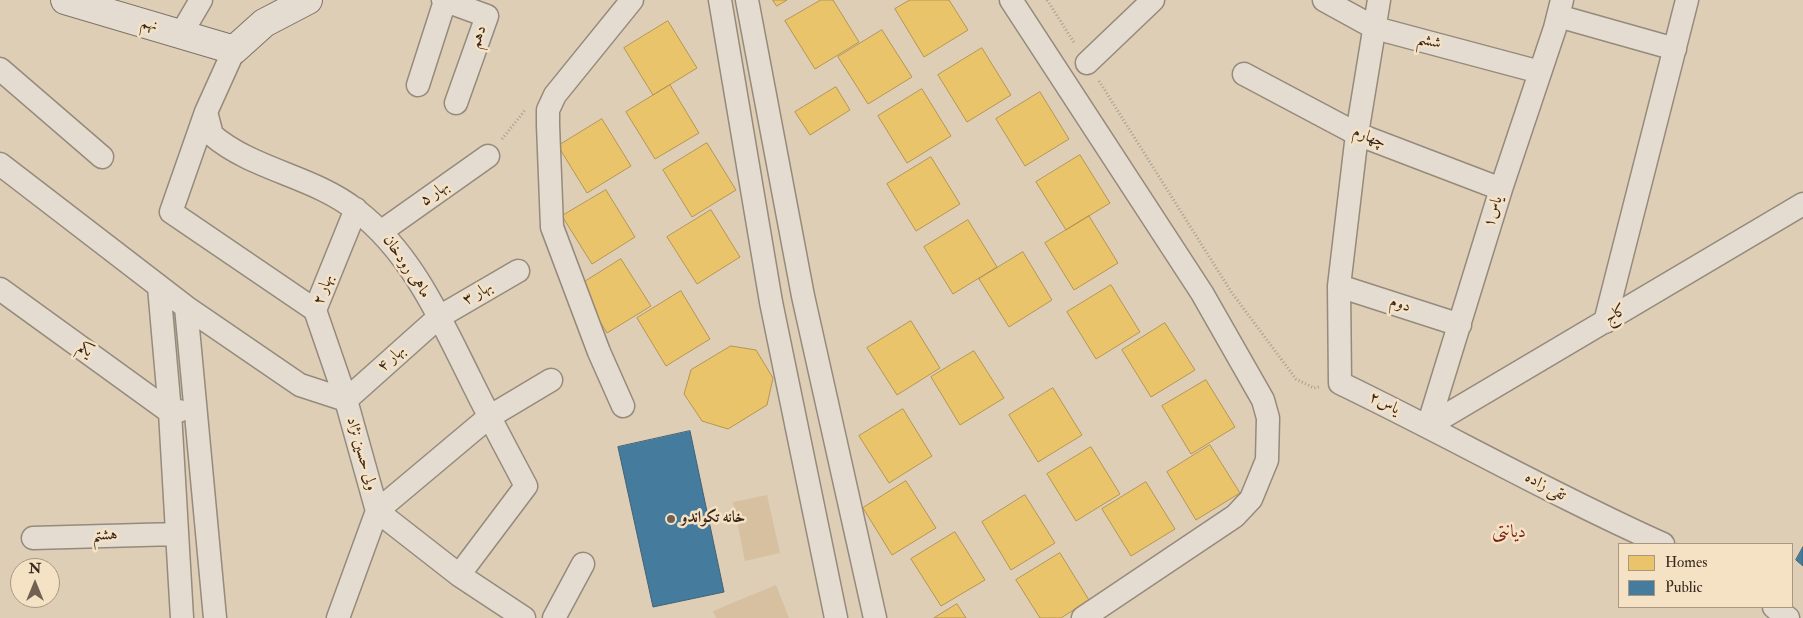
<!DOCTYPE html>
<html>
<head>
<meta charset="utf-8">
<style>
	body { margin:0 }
	#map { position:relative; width:1803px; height:618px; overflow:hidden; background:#deceb6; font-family:"IM FELL Double Pica",serif }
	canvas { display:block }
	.legend { position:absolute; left:1618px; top:543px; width:175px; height:65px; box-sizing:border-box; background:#f5e1c4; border:1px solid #a99781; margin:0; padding:6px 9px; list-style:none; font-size:15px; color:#38271c }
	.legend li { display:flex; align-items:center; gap:10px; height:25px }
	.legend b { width:25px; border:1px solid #a99781 }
	.north { position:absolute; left:10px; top:558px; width:50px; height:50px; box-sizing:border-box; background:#f5e1c4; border:1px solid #a99781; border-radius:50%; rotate:0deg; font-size:14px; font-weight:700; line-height:20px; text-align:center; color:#38271c }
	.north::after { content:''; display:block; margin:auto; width:18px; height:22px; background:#726152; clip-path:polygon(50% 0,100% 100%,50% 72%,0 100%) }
</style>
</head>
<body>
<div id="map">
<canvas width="1803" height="618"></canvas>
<ul class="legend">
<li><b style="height:14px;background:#e9c46a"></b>Homes</li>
<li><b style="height:14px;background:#457b9d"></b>Public</li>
</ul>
<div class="north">N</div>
</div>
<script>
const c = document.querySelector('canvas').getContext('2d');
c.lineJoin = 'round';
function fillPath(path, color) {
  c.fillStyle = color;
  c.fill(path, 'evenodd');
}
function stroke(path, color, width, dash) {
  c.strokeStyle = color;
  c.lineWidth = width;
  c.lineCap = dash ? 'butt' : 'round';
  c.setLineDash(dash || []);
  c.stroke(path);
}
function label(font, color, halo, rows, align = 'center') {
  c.font = font + ' "IM FELL Double Pica",Amiri,serif';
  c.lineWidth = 5;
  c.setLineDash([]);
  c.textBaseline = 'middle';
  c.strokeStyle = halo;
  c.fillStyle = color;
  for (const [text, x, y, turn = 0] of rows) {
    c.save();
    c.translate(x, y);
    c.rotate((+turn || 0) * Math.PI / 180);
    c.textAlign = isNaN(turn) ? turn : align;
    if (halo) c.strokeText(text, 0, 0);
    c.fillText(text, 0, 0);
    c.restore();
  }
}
fillPath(new Path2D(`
	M767,495l13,58 -35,8 -12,-59z
	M776,585l13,33h-73l-3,-7z`), '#d7c09f');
const homes = new Path2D(`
	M773,0h14l-10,6z
	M821,0h12l26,42 -44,27 -30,-48z
	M910,0h39l19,30 -44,27 -29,-48z
	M668,21l29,47 -44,27 -29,-47z
	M882,30l30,47 -44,27 -30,-47z
	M982,48l29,47 -44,27 -29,-47z
	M670,85l29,48 -44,26 -29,-47z
	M836,87l14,23 -40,25 -15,-23z
	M922,89l29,47 -44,27 -29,-47z
	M1040,92l29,47 -44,27 -29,-47z
	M602,119l29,47 -44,27 -29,-47z
	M707,143l29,47 -44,27 -29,-47z
	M1080,155l30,48 -44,27 -30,-48z
	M931,157l29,47 -44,27 -29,-47z
	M606,190l29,47 -43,27 -30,-48z
	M711,210l29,47 -43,27 -30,-47z
	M1089,216l29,47 -44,27 -29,-47z
	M968,220l29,47 -44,27 -29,-47z
	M1023,252l29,48 -43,27 -30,-48z
	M621,259l30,47 -44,27 -29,-47z
	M1111,285l29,47 -44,27 -29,-47z
	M681,291l29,48 -44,27 -29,-48z
	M911,321l29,47 -43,27 -30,-47z
	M1165,323l30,47 -44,27 -29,-47z
	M731,346l25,4 17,28 -6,27 -39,24 -26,-8 -18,-27 7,-24z
	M974,351l30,47 -44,27 -29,-48z
	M1206,380l29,47 -44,27 -29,-48z
	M1053,388l29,47 -44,27 -29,-47z
	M903,409l29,47 -43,27 -30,-47z
	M1210,445l30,48 -44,27 -29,-48z
	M1091,447l29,47 -44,27 -29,-47z
	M906,481l30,47 -44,27 -29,-47z
	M1146,482l29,47 -44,27 -29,-47z
	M1025,495l30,48 -44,27 -29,-48z
	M955,532l30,48 -44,26 -30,-47z
	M1060,553l29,47 -28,18h-21l-24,-38z
	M957,604l9,14h-32z`);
fillPath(homes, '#e9c46a');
stroke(homes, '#b49553', 1);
const public = new Path2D(`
	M690,431l34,161 -71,15 -35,-160z
	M1803,547v19l-7,-6z`);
fillPath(public, '#457b9d');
stroke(public, '#416276', 1);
const minor = new Path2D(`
	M443,0l44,16 -31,87
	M720,0l51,302 65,316
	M747,0l56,296 72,322
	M1011,0l191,293 61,107 5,18 -1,42 -16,39 -16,17 -152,102
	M1324,0l51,28 165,44
	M1379,0l-22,134 -18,152 1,97c108,52 213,112 323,161
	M1558,16l117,33
	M181,34l20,-34
	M234,50l-28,62 6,23c41,35 101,41 144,75 55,42 84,108 114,168 18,37 37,72 56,108l-67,89
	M1087,63l66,-63
	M0,69l102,88
	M1244,74l113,60 144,55
	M418,85l27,-84
	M206,112l-35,100 144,98
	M0,164l186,143 114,78 46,15 31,111 82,64 65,43
	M356,209l-41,101 31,90 93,-83 79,-46
	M382,231l106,-75
	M1339,286l121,39
	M159,287l11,125 12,206
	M0,289l170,123 9,-1
	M186,307l29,311
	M1605,322l82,-322
	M623,406l-24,-54 -47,-125 -4,-102v-15l7,-15 77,-95
	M1428,426l73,-237 54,-161 7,-28
	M1428,426l375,-222
	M33,538l144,-4
	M1774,607l14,11
	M338,618l39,-107 112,-94 62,-37
	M554,618l29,-54`);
const secondary = new Path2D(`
	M65,0l169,50 30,-27 44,-23`);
stroke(minor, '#958a7b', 25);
stroke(secondary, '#7e7366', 30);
stroke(new Path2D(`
	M1047,0l28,44
	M1099,81l133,212 64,86 18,9 5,-1
	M502,139l24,-30`), '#a69e94', 3, [1, 2.5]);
stroke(minor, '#e4dcd0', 22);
stroke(secondary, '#e4dcd0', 28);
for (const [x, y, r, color] of [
	[671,519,5,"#726152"]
]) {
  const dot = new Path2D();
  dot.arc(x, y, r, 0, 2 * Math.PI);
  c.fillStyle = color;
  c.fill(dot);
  stroke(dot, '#f5e1c4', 2);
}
label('16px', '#38271c', '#f5e1c4', [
	["نهم",149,25,16],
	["دهم",479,37,-71],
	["ششم",1429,42,15],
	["چهارم",1369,138,22],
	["بهار ۵",435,194,-35],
	["یاس۱",1494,212,-73],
	["ماهی رودخان",406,267,56],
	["بهار ۲",324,290,-70],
	["بهار ۳",478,294,-31],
	["دوم",1400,305,18],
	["کاج",1616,315,-31],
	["یکم",85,350,36],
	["بهار ۴",392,359,-42],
	["یاس۲",1384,404,26],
	["ولی حسین نژاد",361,454,74],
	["تقی زاده",1545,487,28],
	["هشتم",105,536,-2]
]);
label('bold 16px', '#38271c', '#f5e1c4', [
	["خانه تکواندو",681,519]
], 'left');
label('18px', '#7a1f14', '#f5e1c4', [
	["دیانتی",1509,533]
]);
</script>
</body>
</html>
